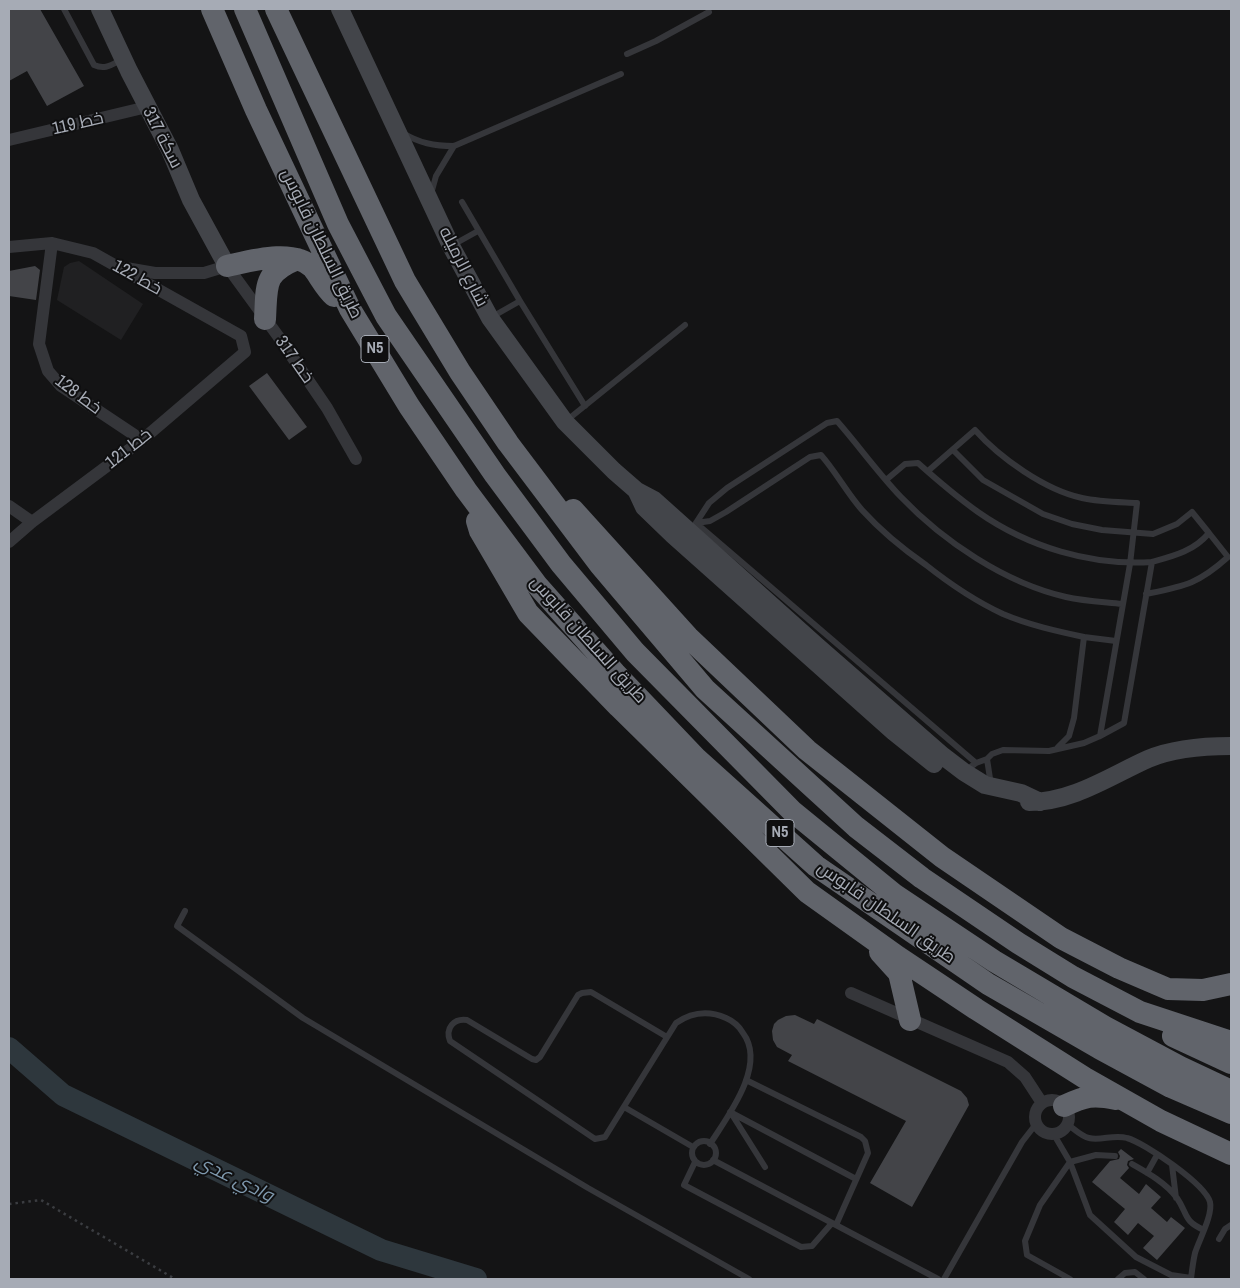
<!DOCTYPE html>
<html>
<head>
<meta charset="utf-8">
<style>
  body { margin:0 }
  #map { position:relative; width:1240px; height:1288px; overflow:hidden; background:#141415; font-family:"Archivo Narrow",sans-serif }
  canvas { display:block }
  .frame { position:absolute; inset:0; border:10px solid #a6abb5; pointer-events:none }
</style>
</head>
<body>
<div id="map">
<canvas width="1240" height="1288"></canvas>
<div class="frame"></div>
</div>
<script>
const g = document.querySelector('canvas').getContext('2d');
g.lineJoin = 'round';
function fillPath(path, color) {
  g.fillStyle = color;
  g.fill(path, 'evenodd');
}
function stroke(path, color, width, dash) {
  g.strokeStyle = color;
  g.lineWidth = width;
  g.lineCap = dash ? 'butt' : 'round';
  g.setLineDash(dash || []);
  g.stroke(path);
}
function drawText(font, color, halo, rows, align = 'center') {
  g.font = font + ' "Archivo Narrow",Cairo,sans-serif';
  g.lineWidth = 4;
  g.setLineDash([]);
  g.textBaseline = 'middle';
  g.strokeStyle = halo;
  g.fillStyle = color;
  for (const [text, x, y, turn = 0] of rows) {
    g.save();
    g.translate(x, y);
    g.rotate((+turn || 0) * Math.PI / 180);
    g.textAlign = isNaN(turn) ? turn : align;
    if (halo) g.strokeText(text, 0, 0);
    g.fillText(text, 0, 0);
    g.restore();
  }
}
fillPath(new Path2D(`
  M 79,261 L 143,304 L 121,340 L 57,300 L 64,267 L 70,263 Z`), '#202022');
stroke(new Path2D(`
  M 9,1048 L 63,1095 L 381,1250 L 476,1279`), '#2e373d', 22);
fillPath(new Path2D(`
  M 9,9 L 40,9 L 84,86 L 47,106 L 27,71 L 9,81 Z
  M 35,266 L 40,270 L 36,300 L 9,296 L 9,271 Z
  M 267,373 L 307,427 L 289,440 L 249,386 Z
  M 795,1015 L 814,1024 L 817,1019 L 961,1091 L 967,1098 L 969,1105 L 912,1207 L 870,1183 L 906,1121 L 788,1061 L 792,1055 L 777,1047 L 773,1040 L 772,1031 L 774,1024 L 778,1020 L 786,1016 Z
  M 1121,1149 L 1134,1159 L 1128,1161 L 1127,1165 L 1129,1168 L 1120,1178 L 1139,1194 L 1146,1184 L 1161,1197 L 1151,1208 L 1167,1222 L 1171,1217 L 1185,1228 L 1157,1260 L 1143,1248 L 1154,1236 L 1138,1223 L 1128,1235 L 1114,1222 L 1125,1209 L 1092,1182 L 1110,1161 L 1119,1159 L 1120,1156 L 1118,1152 Z`), '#434448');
stroke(new Path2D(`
  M 9,1204 L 41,1200 L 175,1279`), '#3b3d41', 2.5, [2.5, 4]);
stroke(new Path2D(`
  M 64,9 L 94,65 C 105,70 111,65 121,60
  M 627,54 L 656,41 L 709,12
  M 403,133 C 419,143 434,146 454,146 L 621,74
  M 431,194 L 436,176 L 454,146
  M 462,202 L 520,301 L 585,406
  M 451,246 L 478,231
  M 490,318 L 520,301
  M 566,421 L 685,325
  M 953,450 L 983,480 L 1043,514 L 1072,524 L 1102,530 L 1153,534 L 1177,524 L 1192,512 L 1209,533 C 1194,551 1174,556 1152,562
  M 928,471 L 975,430 C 1000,458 1045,490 1082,498 C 1100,502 1119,502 1137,503 L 1130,564 L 1100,736 L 1084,743 L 1049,751 L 1003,750 L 992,754 L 987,759 L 976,763 L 965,771
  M 886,480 L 905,464 L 918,463 C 937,480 957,497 978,512 C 1028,547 1091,566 1152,562 L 1124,723 L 1100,736
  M 696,523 L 710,521 L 726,512 L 810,457 L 821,455 C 836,472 847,493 862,510 C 881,531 903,549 926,565 C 950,584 975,601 1003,614 C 1029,625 1056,631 1084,637 L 1074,718 L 1069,736 L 1058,747
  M 696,523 L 709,503 L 727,488 L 827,423 L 837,421 C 859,446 878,473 901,497 C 943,541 1005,583 1066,597 C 1084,601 1104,602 1122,604
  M 696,523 L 976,763
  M 1146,594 C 1185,586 1198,584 1228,557 L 1209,533
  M 1084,637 L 1116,641
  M 987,759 L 991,785
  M 185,911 L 177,926 L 303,1018 L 588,1188 L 749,1279
  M 667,1037 L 591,992 L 582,993 L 578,995 L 540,1057 L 536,1060 L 532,1059 L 467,1020 C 454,1018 445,1028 450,1041 L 595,1139 L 605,1137 L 676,1023 C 692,1012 708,1010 726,1018 C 733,1021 739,1026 743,1033 C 767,1065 728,1116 710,1144
  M 746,1080 L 861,1137 L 865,1141 L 868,1153 L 836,1225
  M 624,1107 L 693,1147
  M 730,1112 L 856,1179
  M 731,1113 L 765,1167
  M 1067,1124 C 1073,1128 1082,1137 1089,1138 C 1101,1141 1114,1134 1127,1138 C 1145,1143 1205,1184 1210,1202 C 1213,1215 1199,1240 1195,1253 C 1193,1262 1192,1270 1191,1279
  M 1053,1133 L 1070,1162 L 1090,1215 L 1136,1257 L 1171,1275 L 1191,1278
  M692 1153a12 12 0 1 1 24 0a12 12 0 1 1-24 0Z
  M 713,1160 L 938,1279
  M 695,1162 L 684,1185 L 801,1247 L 812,1246 L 832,1223
  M 1132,1164 C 1148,1173 1166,1183 1177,1198 C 1188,1214 1183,1221 1204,1230
  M 1172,1165 L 1176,1198
  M 1147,1173 L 1157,1155
  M 1219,1239 L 1225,1229 L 1231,1225
  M 944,1279 L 1022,1142 L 1036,1124
  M 1070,1279 L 1027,1255 L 1025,1241 L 1040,1205 L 1070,1162 L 1096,1155 L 1115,1156
  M 1118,1279 L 1125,1273 L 1135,1272 L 1144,1279`), '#35363a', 6);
stroke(new Path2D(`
  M 9,140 L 147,107
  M 52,243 L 39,344 L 48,371 L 61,386 L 142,440
  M 9,247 L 52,243 L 93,253 L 241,336 L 245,352 L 142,440 L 32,522 L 9,542
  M 126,268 L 155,273 L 204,273 L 227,266 L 278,336 L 327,408 L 356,459
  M 9,506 L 32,522
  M 851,993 L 1008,1062 L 1025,1077 L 1042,1103
  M1035 1117a17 17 0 1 1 34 0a17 17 0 1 1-34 0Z`), '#35363a', 12);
stroke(new Path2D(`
  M 100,9 L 129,71 L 170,150 L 191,200 L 227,266
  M 340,9 L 451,246 L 490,318 L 565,422 L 614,471 L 637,491 L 654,500 L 818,647 L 943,756 L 964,772 L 985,785 L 1021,793 L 1040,802
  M 637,492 L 644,507 L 673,535 L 894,732 L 934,764
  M 1029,802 C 1073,802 1110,776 1148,759 C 1174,748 1204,746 1231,746`), '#43454a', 18);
stroke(new Path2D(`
  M 212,9 L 256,110 L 350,309 L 409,406 L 466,490 L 537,585 L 615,673 L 697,759 L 816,866 L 988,984 L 1099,1048 L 1171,1087 L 1231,1113
  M 245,9 L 338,224 L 386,316 L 495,475 L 561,564 L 635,652 L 792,811 L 895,895 L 994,961 L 1105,1027 L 1180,1067 L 1231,1091
  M 276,9 L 405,281 L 460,372 L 508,443 L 600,565 L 705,689 L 856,827 L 922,878 L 1018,943 L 1073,977 L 1140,1012 L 1231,1042
  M 227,266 C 250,261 294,248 313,268 C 320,277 325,288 334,296
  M 265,319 C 267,285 263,273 297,259
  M 573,510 L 688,637 L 807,750 L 942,857 L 1061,938 L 1119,968 L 1168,989 L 1203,990 L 1231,984
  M 477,521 L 480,531 L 528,613 L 619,707 L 807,892 L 898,957 L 976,1009 L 1085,1078 L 1161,1121 L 1231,1154
  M 880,952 L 899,973 L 910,1020
  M 1173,1036 L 1231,1063
  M 1064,1106 C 1085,1096 1093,1094 1116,1099`), '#61646b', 22);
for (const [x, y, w] of [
  [375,349,28],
  [780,833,28]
]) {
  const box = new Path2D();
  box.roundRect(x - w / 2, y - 13.5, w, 27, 4);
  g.fillStyle = '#0f0f10';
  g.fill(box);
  stroke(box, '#a6abb5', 1);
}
drawText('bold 16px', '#a6abb5', null, [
  ["N5",375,349],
  ["N5",780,833]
]);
drawText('18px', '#a6abb5', '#0f0f10', [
  ["خط 119",78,124,-13],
  ["سكة 317",162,138,63],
  ["طريق السلطان قابوس",321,244,64],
  ["شارع الرميله",463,267,63],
  ["خط 122",137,278,29],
  ["خط 317",294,360,55],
  ["خط 128",78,395,37],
  ["خط 121",129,449,-38],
  ["طريق السلطان قابوس",588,640,48],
  ["طريق السلطان قابوس",886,913,35]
]);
drawText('italic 19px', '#7f99ae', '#0f0f10', [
  ["وادي عدي",234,1179,26]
]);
</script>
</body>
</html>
